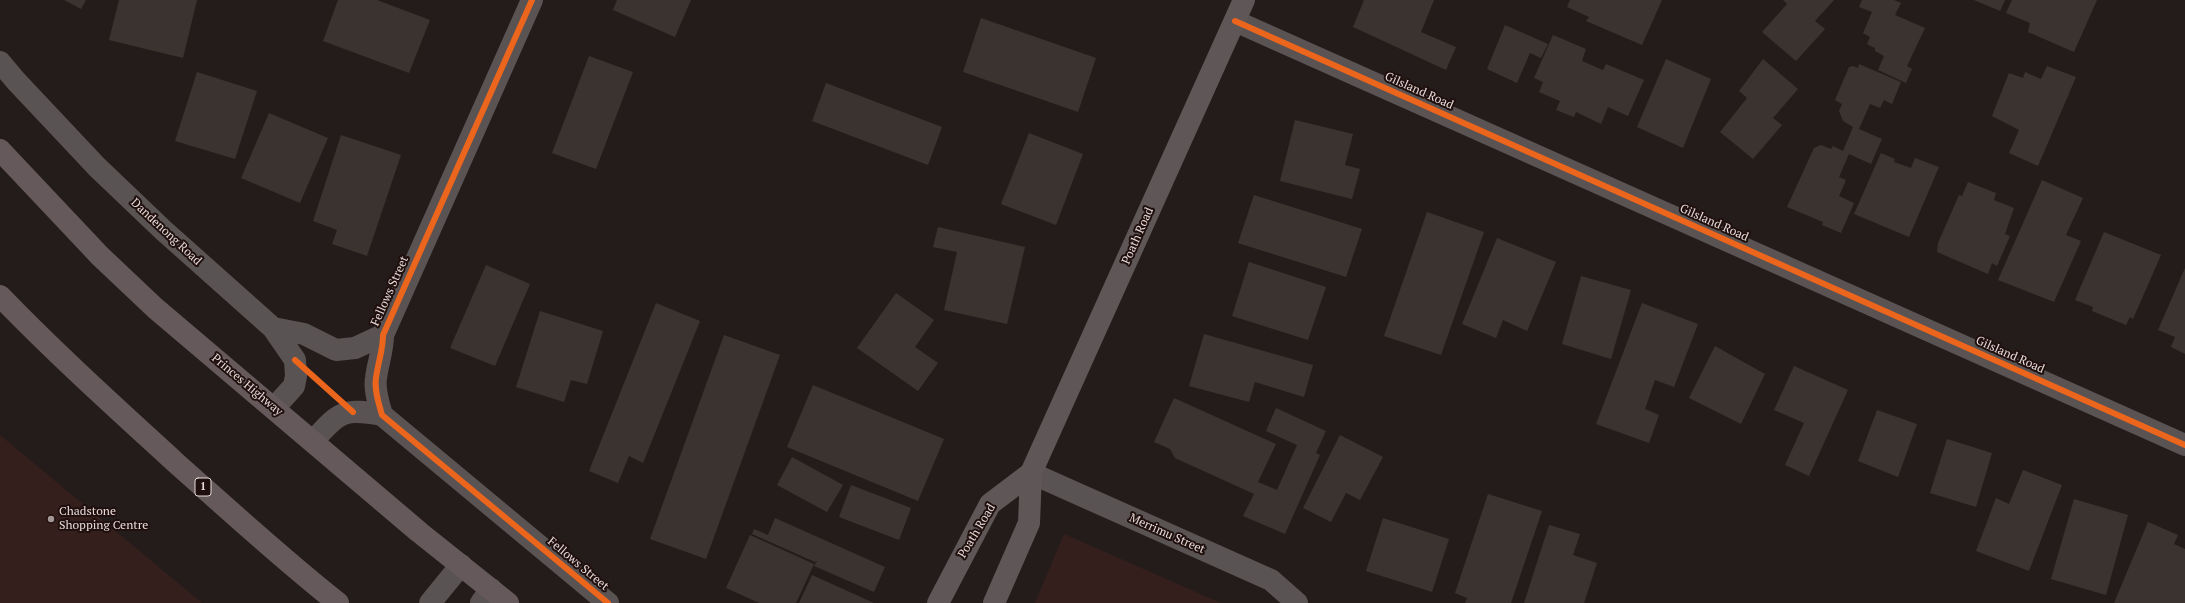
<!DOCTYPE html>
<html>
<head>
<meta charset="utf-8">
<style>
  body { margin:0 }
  canvas { display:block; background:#241c1a }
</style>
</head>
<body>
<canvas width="2185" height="603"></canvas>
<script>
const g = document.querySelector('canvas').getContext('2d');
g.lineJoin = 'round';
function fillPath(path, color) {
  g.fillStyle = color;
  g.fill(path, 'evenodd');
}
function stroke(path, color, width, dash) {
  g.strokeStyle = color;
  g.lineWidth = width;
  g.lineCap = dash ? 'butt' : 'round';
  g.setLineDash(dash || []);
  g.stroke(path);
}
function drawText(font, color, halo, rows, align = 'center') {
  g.font = font + ' "PT Serif",serif';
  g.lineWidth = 4;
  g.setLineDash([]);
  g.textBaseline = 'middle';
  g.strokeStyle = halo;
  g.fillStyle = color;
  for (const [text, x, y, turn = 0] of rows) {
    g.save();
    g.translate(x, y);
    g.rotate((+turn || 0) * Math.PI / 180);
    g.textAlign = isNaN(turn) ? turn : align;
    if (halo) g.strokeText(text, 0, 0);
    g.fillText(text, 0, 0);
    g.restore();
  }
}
fillPath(new Path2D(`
  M 0,435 L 202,603 L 0,603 Z
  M 1064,534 L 1221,603 L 1035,603 Z`), '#341f1c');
fillPath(new Path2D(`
  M 64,0 L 86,0 L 81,9 Z
  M 119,0 L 197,0 L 183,58 L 109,40 Z
  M 338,0 L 377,0 L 430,20 L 409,73 L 323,41 Z
  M 617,0 L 691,0 L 675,37 L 613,10 Z
  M 1364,0 L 1434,0 L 1421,32 L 1456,47 L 1446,70 L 1353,27 Z
  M 1570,0 L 1662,0 L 1642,45 L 1586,21 L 1589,17 L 1567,7 Z
  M 1783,0 L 1834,0 L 1815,21 L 1825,29 L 1796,61 L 1762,32 L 1787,4 Z
  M 1862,0 L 1894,0 L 1901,3 L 1895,15 L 1925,28 L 1907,66 L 1912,69 L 1906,83 L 1878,70 L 1884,56 L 1875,51 L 1875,48 L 1867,44 L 1870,37 L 1863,33 L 1872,12 L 1859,7 Z
  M 1974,0 L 2005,0 L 2000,11 Z
  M 2012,0 L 2097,0 L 2074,52 L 2028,32 L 2030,23 L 2006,13 Z
  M 981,18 L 1096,58 L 1078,112 L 963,72 Z
  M 1505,25 L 1548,44 L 1541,58 L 1530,53 L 1517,83 L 1487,69 Z
  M 1553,35 L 1586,49 L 1582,61 L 1603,70 L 1606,64 L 1644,80 L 1628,116 L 1608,107 L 1601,124 L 1576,112 L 1574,117 L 1556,110 L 1560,101 L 1539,92 L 1543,82 L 1534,78 Z
  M 589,56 L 633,72 L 596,169 L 552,153 Z
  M 1666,59 L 1711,79 L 1683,148 L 1637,127 Z
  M 1763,59 L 1798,89 L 1773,118 L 1782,125 L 1753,159 L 1720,132 L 1747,98 L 1739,91 Z
  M 1859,64 L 1901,82 L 1892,104 L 1884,100 L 1880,108 L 1870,104 L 1859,129 L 1882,139 L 1871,164 L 1849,154 L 1839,177 L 1846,180 L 1839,196 L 1854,203 L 1841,233 L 1822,225 L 1823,222 L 1787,207 L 1814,148 L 1821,145 L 1831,149 L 1833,146 L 1843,151 L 1853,127 L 1843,121 L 1839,111 L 1842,104 L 1835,100 L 1849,67 L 1853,66 L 1858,68 Z
  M 2047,66 L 2076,77 L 2038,166 L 2009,153 L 2019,130 L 1992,116 L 2009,73 L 2023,78 L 2025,72 L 2041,79 Z
  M 197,72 L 257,91 L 235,159 L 175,141 Z
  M 826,83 L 942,127 L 928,165 L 812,121 Z
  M 269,113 L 328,138 L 300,203 L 241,178 Z
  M 1295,120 L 1353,134 L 1345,165 L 1360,169 L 1352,199 L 1280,181 Z
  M 1029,133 L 1083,154 L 1056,225 L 1001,204 Z
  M 341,135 L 401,155 L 367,256 L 332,244 L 337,230 L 313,221 Z
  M 1881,153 L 1895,159 L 1894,162 L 1911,168 L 1915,158 L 1939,167 L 1909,237 L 1854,214 Z
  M 2042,180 L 2083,198 L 2066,235 L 2081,241 L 2054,302 L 1998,280 Z
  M 1968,182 L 1996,193 L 1994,200 L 2014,208 L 2005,234 L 2010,236 L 1997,266 L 1992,263 L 1988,274 L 1937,252 L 1938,243 L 1959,195 L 1962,196 Z
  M 1254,195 L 1362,229 L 1346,277 L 1238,243 Z
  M 1427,212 L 1484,232 L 1441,355 L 1384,336 Z
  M 938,227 L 1025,247 L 1007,324 L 944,310 L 957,252 L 933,247 Z
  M 2104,232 L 2161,255 L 2133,319 L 2130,317 L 2126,325 L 2092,311 L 2093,307 L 2075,300 Z
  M 1497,238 L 1556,262 L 1527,331 L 1503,320 L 1496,338 L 1462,324 Z
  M 1249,262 L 1326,287 L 1308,340 L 1232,316 Z
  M 486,265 L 530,284 L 495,366 L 450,348 Z
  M 2185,268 L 2185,354 L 2171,347 L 2175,337 L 2158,330 Z
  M 1581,276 L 1631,290 L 1611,359 L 1562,344 Z
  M 896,293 L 934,320 L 915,347 L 938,363 L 918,391 L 857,348 Z
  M 656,303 L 700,321 L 643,463 L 629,456 L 618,483 L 589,471 Z
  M 1642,303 L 1698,324 L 1674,387 L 1655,380 L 1645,409 L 1659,415 L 1649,443 L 1596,424 Z
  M 540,311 L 603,331 L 587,384 L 571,380 L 564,402 L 516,387 Z
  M 1204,334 L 1313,365 L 1304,397 L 1255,382 L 1249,402 L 1189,386 Z
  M 724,335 L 780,355 L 706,559 L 650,539 Z
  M 1715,346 L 1765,374 L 1741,424 L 1689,398 Z
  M 1794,366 L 1848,390 L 1809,476 L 1785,465 L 1804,423 L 1774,410 Z
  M 813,385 L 944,439 L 918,501 L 787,447 Z
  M 1174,398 L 1276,444 L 1258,482 L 1277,490 L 1297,445 L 1266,431 L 1276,408 L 1326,431 L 1316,453 L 1320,455 L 1285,534 L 1243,516 L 1254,494 L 1175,458 L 1170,449 L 1154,442 Z
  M 1877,410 L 1917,424 L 1898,477 L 1858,461 Z
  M 1340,435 L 1383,457 L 1360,500 L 1346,493 L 1331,522 L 1303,508 Z
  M 1947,439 L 1992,453 L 1976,507 L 1930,493 Z
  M 792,457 L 843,485 L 827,512 L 777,485 Z
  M 2023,470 L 2062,485 L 2029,571 L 1976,551 L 1996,498 L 2009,504 Z
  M 851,485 L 911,508 L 899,540 L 839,517 Z
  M 1488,494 L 1542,511 L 1511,603 L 1465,603 L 1467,598 L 1455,593 Z
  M 2074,499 L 2128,515 L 2106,595 L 2051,579 Z
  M 775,518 L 885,567 L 874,592 L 814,566 L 817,561 L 815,562 L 752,534 L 754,529 L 768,535 Z
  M 1383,518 L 1449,539 L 1432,592 L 1366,571 Z
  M 2148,522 L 2178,535 L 2174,544 L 2185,549 L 2185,603 L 2114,603 Z
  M 1549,525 L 1580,534 L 1573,555 L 1597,563 L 1584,603 L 1524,603 Z
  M 750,535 L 814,564 L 796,603 L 759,603 L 726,588 Z
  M 812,575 L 874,603 L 799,603 Z`), '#3a3330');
stroke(new Path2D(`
  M 532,0 L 383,335 C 383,351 378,362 376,378 C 374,390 379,404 382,415 L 608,603
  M 1235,21 L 2185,445
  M 0,62 L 16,81 L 97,167 L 163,230 L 273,328 L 295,360 L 296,376 L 294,386 L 274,408
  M 273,328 L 304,334 L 336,350 L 355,348 L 383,335
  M 313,441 C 339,413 342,407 382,415
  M 1031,473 L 1271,580 L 1297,603
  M 430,603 L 461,565
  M 481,603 L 491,589`), '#595353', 22);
stroke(new Path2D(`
  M 938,603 L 990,504 L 1031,473
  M 994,603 L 1029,523 L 1031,473 L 1244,0`), '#5e5657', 22);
stroke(new Path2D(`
  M 0,150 L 100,256 L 155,308 L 419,532 L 508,603
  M 0,296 C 56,354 116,408 176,463 C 229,510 282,559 338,603`), '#65595b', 22);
stroke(new Path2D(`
  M 532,0 L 383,335 C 383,351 378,362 376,378 C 374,390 379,404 382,415 L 608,603
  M 1235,21 L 2185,445
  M 295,360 L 353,412`), '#eb651d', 6);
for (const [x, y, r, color] of [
  [51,519,4,"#a39896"]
]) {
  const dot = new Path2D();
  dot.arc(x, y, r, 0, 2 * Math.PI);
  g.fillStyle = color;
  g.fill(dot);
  stroke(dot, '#1f0f0d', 1.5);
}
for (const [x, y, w] of [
  [203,487,16]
]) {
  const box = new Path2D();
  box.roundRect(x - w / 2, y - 9, w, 18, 3);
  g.fillStyle = '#1f0f0d';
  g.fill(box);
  stroke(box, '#e7dbd9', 1);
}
drawText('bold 11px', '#e7dbd9', null, [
  ["1",203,487]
]);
drawText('12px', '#e7dbd9', '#1f0f0d', [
  ["Gilsland Road",1419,91,24],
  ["Gilsland Road",1714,223,24],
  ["Dandenong Road",166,232,43],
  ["Poath Road",1138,236,-66],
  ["Fellows Street",390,291,-66],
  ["Gilsland Road",2010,355,24],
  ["Princes Highway",247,385,40],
  ["Poath Road",977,531,-59],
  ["Merrimu Street",1167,534,24],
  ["Fellows Street",578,564,40]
]);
drawText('12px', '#e7dbd9', '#1f0f0d', [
  ["Chadstone",59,512],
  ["Shopping Centre",59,526]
], 'left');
</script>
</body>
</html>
